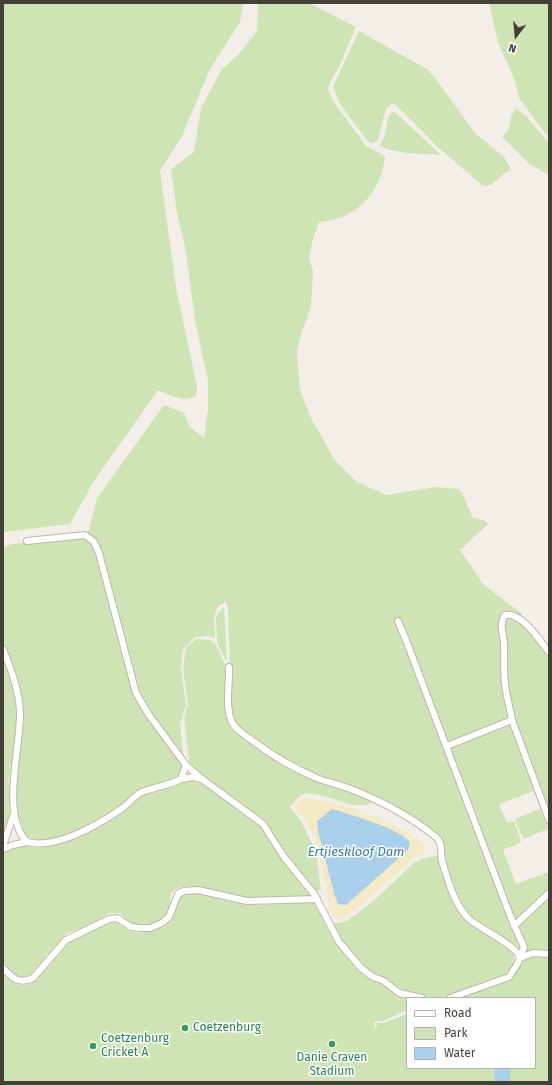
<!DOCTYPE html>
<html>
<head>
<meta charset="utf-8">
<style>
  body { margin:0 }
  #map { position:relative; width:552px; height:1085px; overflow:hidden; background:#f3efe8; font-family:"Fira Sans",sans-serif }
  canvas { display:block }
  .frame { position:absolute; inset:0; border:4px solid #454037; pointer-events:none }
  .legend { position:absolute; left:406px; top:997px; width:130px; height:72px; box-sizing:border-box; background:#fff; border:1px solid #b5b3af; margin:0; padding:5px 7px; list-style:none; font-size:12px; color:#454037 }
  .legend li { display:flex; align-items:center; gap:8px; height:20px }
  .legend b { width:20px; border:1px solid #b5b3af }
  .north { position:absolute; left:496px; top:16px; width:40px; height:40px; -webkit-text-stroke:3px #fff; paint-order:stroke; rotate:196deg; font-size:11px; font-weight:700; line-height:16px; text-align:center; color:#454037 }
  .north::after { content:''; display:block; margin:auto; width:14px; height:18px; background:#454037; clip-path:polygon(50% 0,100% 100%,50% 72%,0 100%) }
</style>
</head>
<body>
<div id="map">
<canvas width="552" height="1085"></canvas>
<div class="frame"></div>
<ul class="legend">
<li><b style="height:5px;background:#fff"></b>Road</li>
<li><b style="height:11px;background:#cee4b4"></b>Park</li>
<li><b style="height:11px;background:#a9d0eb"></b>Water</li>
</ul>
<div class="north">N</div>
</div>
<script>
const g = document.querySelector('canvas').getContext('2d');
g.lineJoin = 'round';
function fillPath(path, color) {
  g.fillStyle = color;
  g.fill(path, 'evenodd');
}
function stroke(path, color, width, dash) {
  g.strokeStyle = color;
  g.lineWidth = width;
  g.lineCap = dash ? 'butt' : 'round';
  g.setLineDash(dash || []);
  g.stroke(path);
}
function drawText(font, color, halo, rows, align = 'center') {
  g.font = font + ' "Fira Sans",sans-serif';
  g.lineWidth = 3;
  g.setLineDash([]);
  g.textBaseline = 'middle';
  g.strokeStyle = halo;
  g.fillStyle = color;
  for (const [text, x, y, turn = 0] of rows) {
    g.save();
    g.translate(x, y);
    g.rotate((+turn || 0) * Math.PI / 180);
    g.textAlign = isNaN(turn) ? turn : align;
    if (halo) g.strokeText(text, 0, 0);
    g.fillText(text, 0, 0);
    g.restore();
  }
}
fillPath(new Path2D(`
  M 3,3 L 243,3 L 240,22 L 209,71 L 182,136 L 160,171 L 176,287 L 197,387 L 196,396 C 185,403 168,395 158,390 L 94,481 L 70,524 L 4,532 L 3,534 Z
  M 258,3 L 309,3 L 356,27 L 340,65 L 330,82 L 328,89 L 333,101 L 366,146 L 385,156 C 382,192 356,220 319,222 L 313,239 L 309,257 L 313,272 L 311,307 L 300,337 L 297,351 L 300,390 L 311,418 L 334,459 L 357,482 L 386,495 L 436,487 L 458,489 L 462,493 L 473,518 L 483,520 L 488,524 L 460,550 L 483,584 L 522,614 L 520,621 L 549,654 L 549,829 L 534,791 L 499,804 L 507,823 L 514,821 L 521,840 L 520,843 L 503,850 L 516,884 L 549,872 L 549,1082 L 3,1082 L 3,972 C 11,982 17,988 31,984 L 64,945 L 75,938 L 106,924 L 117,922 L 128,931 L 139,933 L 163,928 L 172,918 L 179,898 L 190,892 L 260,905 L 315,901 L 325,922 C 332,923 336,924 343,922 C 359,917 401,875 415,862 C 422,858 430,856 438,856 L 445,880 L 463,916 L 510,949 L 515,954 C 511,987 493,976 471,987 C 468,988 466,990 464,992 C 447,999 426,998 410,993 C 398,990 390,979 378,976 L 376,981 L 408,998 L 407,1010 L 383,1021 L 374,1022 L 375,1028 L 377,1028 L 376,1023 L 384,1023 L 407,1014 L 407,1068 L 535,1068 L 535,998 L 458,998 C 462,996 467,992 472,991 C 497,983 510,987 522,959 L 515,946 L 479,925 L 466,913 L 453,889 L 444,857 L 444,847 L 440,839 L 433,831 L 414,816 L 350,785 L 331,780 L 291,764 L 273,753 L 242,731 L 234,720 L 231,706 L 228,607 L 225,600 L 224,603 L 218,606 L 214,616 L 215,638 L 208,636 L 195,637 L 183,649 L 181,668 L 186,706 L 180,723 L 184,760 L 144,704 L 138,692 L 100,548 L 88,534 L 97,498 L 164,405 L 184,413 L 190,427 L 204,438 L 208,408 L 208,380 L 196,326 L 185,246 L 177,213 L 171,169 L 194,152 L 201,108 L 222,69 L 239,54 L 257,31 Z
  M 489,3 L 549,3 L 549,138 L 519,98 L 515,81 L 498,42 Z
  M 359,31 L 427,69 L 435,78 L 475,133 L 504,157 L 511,170 C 499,173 495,189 482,185 L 439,148 L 396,105 L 392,104 L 386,108 L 378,140 L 371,144 L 366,139 L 340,104 L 333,87 Z
  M 516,109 L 525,115 L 549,143 L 549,175 L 528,163 L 502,137 L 509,129 L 511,116 Z
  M 392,112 L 395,112 L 441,155 C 427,154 390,154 380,145 L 385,135 L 388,117 Z
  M 79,538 C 90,538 92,545 97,554 L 134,693 L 183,765 L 177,778 C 170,781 162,783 155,787 C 127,802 67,848 35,840 C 0,832 24,738 23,711 C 23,699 20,686 17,675 C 13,664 5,653 3,641 C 1,633 3,623 3,614 C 3,592 3,570 3,548 L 11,544 Z
  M 224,607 L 227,662 L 217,642 L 216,617 L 218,613 Z
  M 196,639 L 210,640 L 216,645 L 227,669 L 227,716 C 241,730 254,746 270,757 C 301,778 339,786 372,801 L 368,805 L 353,805 L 319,795 L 305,793 L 300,796 L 290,807 L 302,823 L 316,852 L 321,890 L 315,892 L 295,868 L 263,820 L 204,777 L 189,762 L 184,718 L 188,705 L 183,668 L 186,648 Z
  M 3,656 L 14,688 L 18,713 L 17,729 L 9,780 L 10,818 L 3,840 Z
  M 193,779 L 208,786 L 259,823 L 312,896 C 294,898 274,900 256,899 C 235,897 186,876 171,893 L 169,912 C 154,930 135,932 120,913 L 109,913 L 92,925 L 67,933 L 29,977 L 19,978 L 3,963 L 3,853 L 23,845 L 37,848 L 46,847 L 79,837 L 120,813 L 142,795 L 174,787 L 184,781 Z
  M 540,809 L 548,829 L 523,839 L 515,819 Z`), '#cee4b4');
fillPath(new Path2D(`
  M 303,798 C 342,801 393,820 423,844 L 426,847 L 423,849 L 425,854 L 415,857 L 352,912 L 338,918 L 333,916 L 328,908 L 329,902 C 321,871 321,831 295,808 ZM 410,843 L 408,850 L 346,904 Z`), '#f4eac6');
fillPath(new Path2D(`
  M 332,809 C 348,814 403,829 410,843 L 408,850 L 346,905 L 338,904 L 335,897 L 318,831 L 317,821 Z
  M 494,1068 L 510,1068 L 510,1081 L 495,1081 Z`), '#a9d0eb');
const minor = new Path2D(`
  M 27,541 L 85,535 L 94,542 L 99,553 L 136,693 L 149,715 L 186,765 L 202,779 L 263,824 L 284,857 L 314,894 L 339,942 L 361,968 L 373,977 L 384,981 L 399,993 L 422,998
  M 398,621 L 406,640 L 511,918 L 524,947 L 518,963 L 509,977 L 450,998
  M 3,649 C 11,669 19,690 20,712 C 21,748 0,814 27,842 L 13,845 L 3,849
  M 549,652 C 540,641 521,611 505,615 C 498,626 504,633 504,645 C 505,658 503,670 505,683 C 506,696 510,708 512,720 L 549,820
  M 229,667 C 230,683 224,709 233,724 C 237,731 246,736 253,741 C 274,757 295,769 319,779 C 331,783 344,786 356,791 C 385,803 413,818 437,838 C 443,843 440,853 442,861 C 448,880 454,904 468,918 C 479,929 517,945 520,958
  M 447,746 L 512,720
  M 186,765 L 181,779 L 194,777 L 201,779
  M 27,842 C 55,850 98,825 121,809 C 128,805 133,797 140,793 C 153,787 168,786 181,779
  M 3,846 L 13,816
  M 514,926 L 549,893
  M 520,958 L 533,953 L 549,954
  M 3,968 C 12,978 19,985 33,978 L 66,940 L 109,919 L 117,918 L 131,927 L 140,928 L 150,928 L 162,923 L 169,917 L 178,894 L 184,891 L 198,890 L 247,901 L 317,899`);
stroke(minor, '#bdb7ab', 8);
stroke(minor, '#fff', 6);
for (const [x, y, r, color] of [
  [185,1028,4,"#2e9e5b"],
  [332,1044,4,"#2e9e5b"],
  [93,1046,4,"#2e9e5b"]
]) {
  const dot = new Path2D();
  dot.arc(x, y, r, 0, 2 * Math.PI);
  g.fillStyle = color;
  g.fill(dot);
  stroke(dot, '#fff', 1.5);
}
drawText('12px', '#27864d', '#fff', [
  ["Coetzenburg",193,1028],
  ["Coetzenburg",101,1039],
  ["Cricket A",101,1053],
  ["Danie Craven",332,1058,"center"],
  ["Stadium",332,1072,"center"]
], 'left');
drawText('italic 13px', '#387aa9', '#fff', [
  ["Ertjieskloof Dam",356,852]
]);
</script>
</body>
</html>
